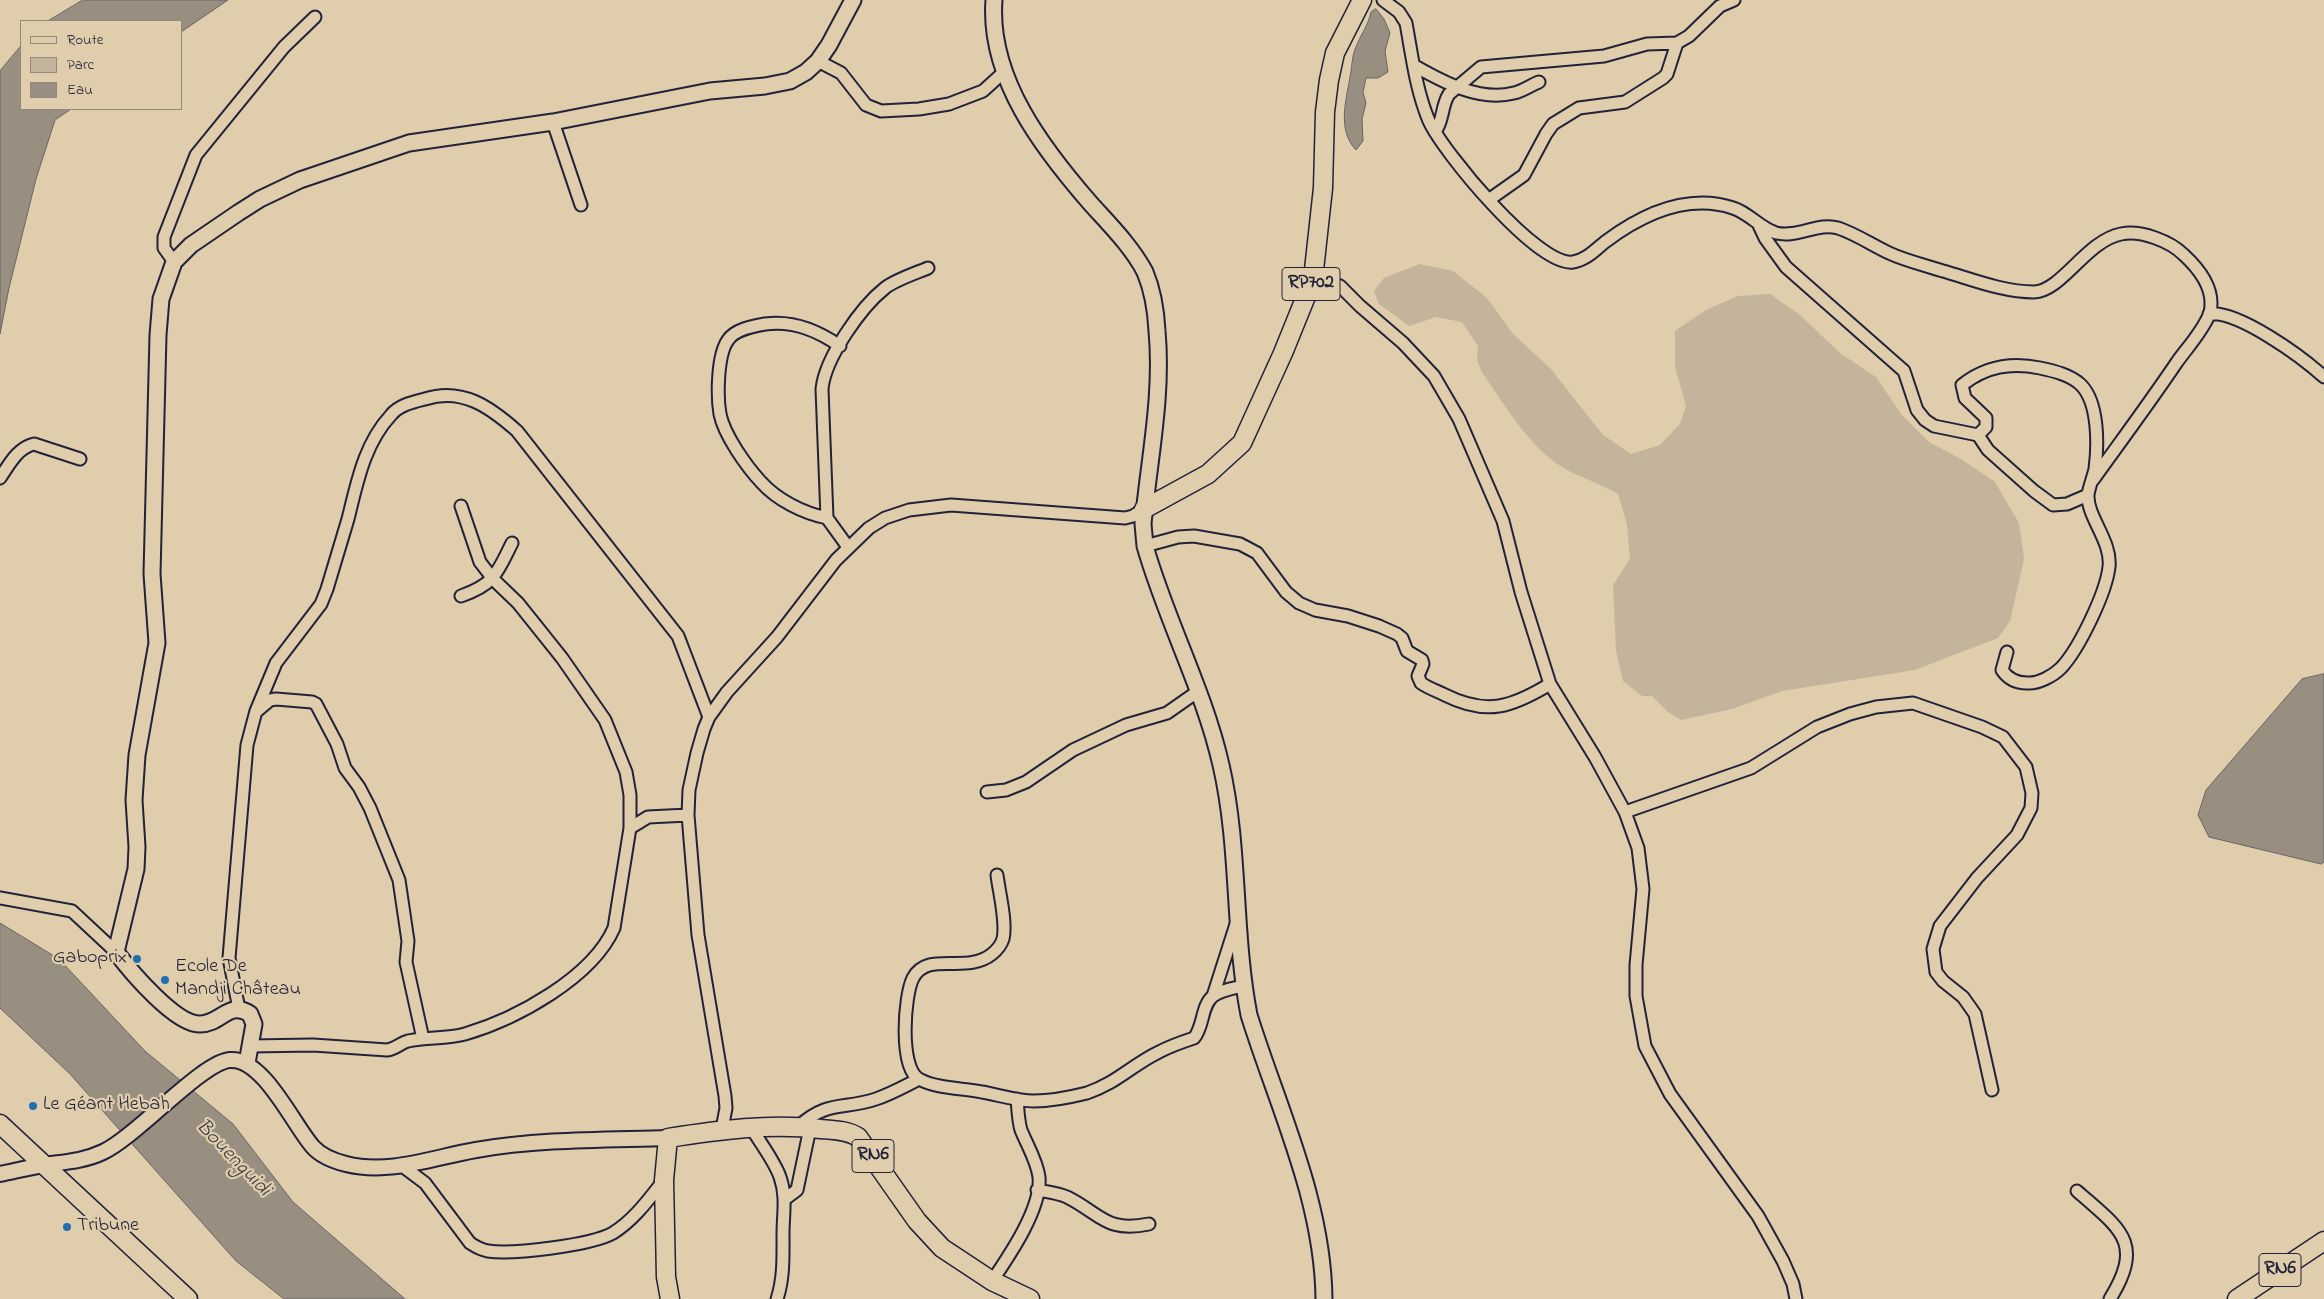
<!DOCTYPE html>
<html>
<head>
<meta charset="utf-8">
<style>
  body { margin:0 }
  #map { position:relative; width:2324px; height:1299px; overflow:hidden; background:#dfcdab; font-family:"Indie Flower",sans-serif }
  canvas { display:block }
  .legend { position:absolute; left:20px; top:20px; width:162px; height:90px; box-sizing:border-box; background:#dfcdab; border:1px solid #93897e; margin:0; padding:6px 9px; list-style:none; font-size:15px; color:#22223b }
  .legend li { display:flex; align-items:center; gap:10px; height:25px }
  .legend b { width:25px; border:1px solid #93897e }
</style>
</head>
<body>
<div id="map">
<canvas width="2324" height="1299"></canvas>
<ul class="legend">
<li><b style="height:6px;background:#dfcdab"></b>Route</li>
<li><b style="height:14px;background:#c3b49b"></b>Parc</li>
<li><b style="height:14px;background:#998f81"></b>Eau</li>
</ul>
</div>
<script>
const g = document.querySelector('canvas').getContext('2d');
g.lineJoin = 'round';
function fillPath(path, color) {
  g.fillStyle = color;
  g.fill(path, 'evenodd');
}
function stroke(path, color, width, dash) {
  g.strokeStyle = color;
  g.lineWidth = width;
  g.lineCap = dash ? 'butt' : 'round';
  g.setLineDash(dash || []);
  g.stroke(path);
}
function drawText(font, color, halo, rows, align = 'center') {
  g.font = font + ' "Indie Flower",sans-serif';
  g.lineWidth = 4.5;
  g.setLineDash([]);
  g.textBaseline = 'middle';
  g.strokeStyle = halo;
  g.fillStyle = color;
  for (const [text, x, y, turn = 0] of rows) {
    g.save();
    g.translate(x, y);
    g.rotate((+turn || 0) * Math.PI / 180);
    g.textAlign = isNaN(turn) ? turn : align;
    if (halo) g.strokeText(text, 0, 0);
    g.fillText(text, 0, 0);
    g.restore();
  }
}
fillPath(new Path2D(`
  M 1420,264 L 1453,271 L 1487,298 L 1513,334 L 1550,368 L 1603,435 L 1631,454 L 1660,445 L 1680,424 L 1686,406 L 1675,367 L 1675,331 L 1706,310 L 1738,296 L 1770,294 L 1800,315 L 1840,353 L 1876,377 L 1901,414 L 1929,442 L 1961,459 L 1995,482 L 2019,523 L 2024,559 L 2010,621 L 1998,638 L 1915,670 L 1782,691 L 1732,709 L 1681,720 L 1668,712 L 1652,696 L 1642,696 L 1623,681 L 1616,651 L 1613,585 L 1630,559 L 1627,524 L 1618,494 C 1600,483 1575,476 1559,465 C 1526,443 1506,406 1483,374 L 1477,361 L 1478,346 L 1462,322 L 1436,317 L 1409,326 L 1379,304 L 1374,291 L 1384,278 Z`), '#c3b49b');
const water = new Path2D(`
  M 83,0 L 228,0 L 181,32 L 181,21 L 48,21 Z
  M 1376,9 L 1384,19 L 1390,33 L 1385,51 L 1388,72 L 1378,78 L 1366,78 L 1363,92 L 1366,103 L 1362,119 L 1363,141 L 1356,150 C 1337,130 1346,101 1350,77 C 1352,67 1352,55 1356,47 C 1361,34 1368,26 1371,12 Z
  M 21,46 L 21,109 L 71,109 L 55,120 L 36,179 L 9,288 L 0,334 L 0,71 Z
  M 2324,674 L 2324,862 L 2321,864 L 2209,837 L 2198,815 L 2206,790 L 2302,679 Z
  M 0,923 L 59,959 L 145,1051 L 233,1124 L 293,1202 L 405,1299 L 284,1299 L 236,1261 L 70,1074 L 0,1008 Z`);
fillPath(water, '#998f81');
stroke(water, '#696365', 1);
const minor = new Path2D(`
  M 1383,0 L 1399,12 L 1406,23 C 1412,56 1416,90 1429,121 C 1443,152 1538,267 1573,262 C 1586,260 1595,250 1605,242 C 1641,215 1687,193 1733,208 C 1749,213 1760,228 1776,233 C 1798,238 1818,222 1838,228 C 1856,234 1872,245 1889,253 C 1906,261 1925,265 1943,271 C 1971,279 2003,292 2034,292 C 2062,291 2086,241 2121,234 C 2141,230 2170,241 2184,255 C 2197,267 2211,284 2211,303 C 2211,306 2210,313 2209,315 C 2202,332 2187,348 2177,362 C 2150,402 2121,441 2093,480
  M 818,61 L 841,73 L 866,105 L 881,111 L 919,109 L 949,104 L 983,91 L 1005,71
  M 1415,66 C 1443,82 1480,102 1514,93 C 1523,91 1531,85 1539,82
  M 553,122 L 581,205
  M 1435,132 C 1444,120 1441,106 1449,94 L 1481,67 L 1604,56 L 1647,44 L 1677,43 L 1689,36 L 1720,6 L 1734,0
  M 1490,199 L 1524,175 L 1546,134 L 1553,124 L 1579,108 L 1625,102 L 1663,78 L 1667,74 L 1677,43
  M 1758,223 L 1765,238 L 1786,267 L 1904,371 L 1917,410 L 1925,420 L 1934,426 L 1978,435 L 1988,450 L 2034,491 L 2053,505 L 2067,504 L 2088,495
  M 174,262 L 164,248 L 164,237 L 196,155 L 284,47 L 315,17
  M 1313,279 L 1329,281 L 1340,286 L 1360,306 L 1403,343 L 1434,376 L 1459,419 L 1503,521 L 1521,592 L 1550,684 L 1595,757 L 1625,812 L 1638,848 L 1643,889 L 1636,965 L 1636,996 L 1645,1046 L 1670,1094 L 1758,1216 L 1783,1261 L 1793,1284 L 1796,1299
  M 2209,314 C 2238,310 2302,357 2324,377
  M 1978,435 L 1986,427 L 1986,418 L 1965,398 L 1962,385 C 1986,366 2011,362 2040,368 C 2054,371 2071,375 2081,385 C 2099,403 2098,446 2095,469 C 2093,478 2089,487 2088,495 C 2087,517 2112,541 2109,567 C 2106,593 2079,649 2061,668 C 2053,676 2038,684 2027,683 C 2016,683 2008,679 2002,670 L 2007,652
  M 0,478 C 9,465 17,448 34,444 L 80,459
  M 827,518 C 803,513 777,500 761,482 C 747,467 724,435 720,414 C 717,397 717,355 728,340 C 735,329 754,326 765,324 C 793,320 817,330 840,346
  M 1145,546 L 1178,537 L 1194,536 L 1240,544 L 1257,553 L 1286,592 L 1299,603 L 1315,610 L 1348,616 L 1379,626 L 1397,634 L 1402,638 L 1407,651 L 1422,660 L 1423,664 L 1418,676 L 1421,683 C 1428,688 1437,691 1445,695 C 1487,716 1512,707 1550,684
  M 848,547 L 827,518 L 822,389 C 825,358 861,307 885,288 C 895,280 916,273 928,268
  M 461,596 C 495,584 497,573 512,543
  M 257,711 L 270,700 L 276,699 L 312,702 L 316,704 L 337,744 L 345,768 L 359,787 L 370,808 L 399,880 L 408,941 L 406,962 L 423,1039
  M 987,792 L 1006,790 L 1026,782 L 1073,750 L 1126,725 L 1167,713 L 1197,692
  M 1625,812 L 1751,768 L 1817,727 L 1850,714 L 1876,707 L 1913,703 L 1982,727 L 2003,737 L 2026,767 L 2032,793 L 2031,808 L 2017,835 L 1977,878 L 1940,926 L 1933,949 L 1936,972 L 1943,981 L 1963,997 L 1975,1014 L 1992,1090
  M 630,828 L 648,817 L 688,815
  M 997,875 C 999,892 1007,922 1003,939 C 1001,945 997,950 992,954 C 966,975 928,950 913,978 C 904,996 899,1068 919,1079 C 937,1089 963,1088 982,1092 C 999,1095 1017,1101 1034,1101 C 1051,1101 1071,1097 1087,1093 C 1117,1083 1132,1065 1159,1052 C 1170,1046 1182,1042 1194,1038 C 1204,1026 1201,1006 1213,996 C 1221,990 1234,988 1243,986
  M 0,898 L 72,911 L 116,952
  M 1213,996 L 1237,921
  M 239,1009 L 229,958 L 247,745 L 256,711 L 276,663 L 321,604 L 327,589 C 334,566 341,543 348,519 C 357,483 364,444 391,415 C 399,405 413,402 425,399 C 462,387 490,407 517,431 L 678,636 L 709,717
  M 250,1046 L 313,1045 L 387,1050 C 396,1049 400,1043 408,1041 C 427,1037 447,1039 465,1034 C 516,1019 592,978 614,928 L 630,828 L 630,795 L 626,772 L 605,720 L 562,658 L 518,603 L 493,579 L 480,562 L 461,506
  M 799,1126 C 828,1100 843,1110 876,1099 C 891,1094 905,1086 919,1079
  M 751,1127 C 760,1143 774,1160 780,1177 C 787,1197 783,1214 783,1234 C 783,1256 784,1278 777,1299
  M 722,1129 L 726,1108 L 725,1096 L 698,935 L 688,815 L 689,790 L 697,753 L 704,729 L 709,717 L 727,692 L 777,637 L 836,560 L 869,528 L 885,518 L 909,510 L 951,505 L 1125,518 L 1133,516 L 1144,509
  M 401,1165 L 425,1183 L 470,1243 C 476,1247 481,1250 488,1251 C 512,1255 592,1245 613,1233 C 634,1220 649,1199 664,1180
  M 1037,1190 C 1048,1192 1058,1193 1067,1197 C 1101,1214 1106,1233 1149,1224
  M 2077,1191 C 2120,1229 2145,1242 2110,1299
  M 785,1199 L 797,1190 L 810,1128
  M 992,1281 C 1009,1256 1042,1208 1039,1177 C 1037,1161 1027,1145 1021,1130 C 1018,1120 1018,1109 1017,1099`);
const tertiary = new Path2D(`
  M 0,1174 C 15,1171 30,1167 44,1165 C 65,1162 84,1161 103,1152 C 137,1136 202,1062 230,1060 C 263,1057 294,1126 313,1147 C 322,1157 334,1161 346,1164 C 390,1175 434,1157 476,1150 C 539,1139 604,1140 668,1138`);
const secondary = new Path2D(`
  M 994,0 C 988,78 1043,149 1091,204 C 1110,225 1132,247 1145,272 C 1153,291 1156,311 1157,331 C 1163,396 1149,459 1143,524 L 1145,546 C 1166,620 1204,690 1221,765 C 1240,847 1233,932 1249,1015 C 1278,1108 1323,1200 1324,1299
  M 247,1063 L 254,1024 L 250,1014 C 229,1000 221,1024 200,1024 C 176,1025 131,972 116,952 L 136,869 L 137,847 L 134,800 L 137,755 L 157,643 L 152,574 L 158,335 L 161,299 L 174,262 L 191,245 L 238,213 L 260,199 L 300,180 L 409,143 L 553,122 L 710,91 L 765,86 L 790,81 L 806,72 L 818,61 L 829,45 L 853,0`);
const primary = new Path2D(`
  M 1144,509 L 1208,474 L 1242,443 L 1283,353 L 1313,279 L 1323,188 L 1325,112 L 1329,80 L 1335,53 L 1362,0
  M 0,1124 L 188,1299`);
const trunk = new Path2D(`
  M 670,1299 L 666,1277 L 664,1180 L 668,1138 C 719,1130 769,1123 821,1129 C 833,1130 847,1130 858,1137 L 917,1221 L 942,1248 L 992,1281 L 1030,1299
  M 2237,1299 L 2324,1241`);
stroke(minor, '#22223b', 15);
stroke(tertiary, '#22223b', 18);
stroke(secondary, '#22223b', 19);
stroke(primary, '#22223b', 21);
stroke(trunk, '#22223b', 21);
stroke(minor, '#dfcdab', 11);
stroke(tertiary, '#dfcdab', 14);
stroke(secondary, '#dfcdab', 15);
stroke(primary, '#dfcdab', 18);
stroke(trunk, '#dfcdab', 18);
for (const [x, y, r, color] of [
  [137,959,5,"#1f6fb2"],
  [165,980,5,"#1f6fb2"],
  [33,1106,5,"#1f6fb2"],
  [67,1227,5,"#1f6fb2"]
]) {
  const dot = new Path2D();
  dot.arc(x, y, r, 0, 2 * Math.PI);
  g.fillStyle = color;
  g.fill(dot);
  stroke(dot, '#dfcdab', 2);
}
for (const [x, y, w] of [
  [1311,284,58],
  [873,1156,42],
  [2280,1270,42]
]) {
  const box = new Path2D();
  box.roundRect(x - w / 2, y - 16.5, w, 33, 4);
  g.fillStyle = '#dfcdab';
  g.fill(box);
  stroke(box, '#22223b', 1);
}
drawText('bold 19px', '#22223b', null, [
  ["RP702",1311,284],
  ["RN6",873,1156],
  ["RN6",2280,1270]
]);
drawText('20px', '#22223b', '#dfcdab', [
  ["Gaboprix",127,959,"right"],
  ["Ecole De",175,968],
  ["Mandji Château",175,991],
  ["Le Géant Hebah",43,1106],
  ["Tribune",77,1227]
], 'left');
drawText('italic 21px', '#403d4c', '#dfcdab', [
  ["Bouenguidi",232,1159,46]
]);
</script>
</body>
</html>
